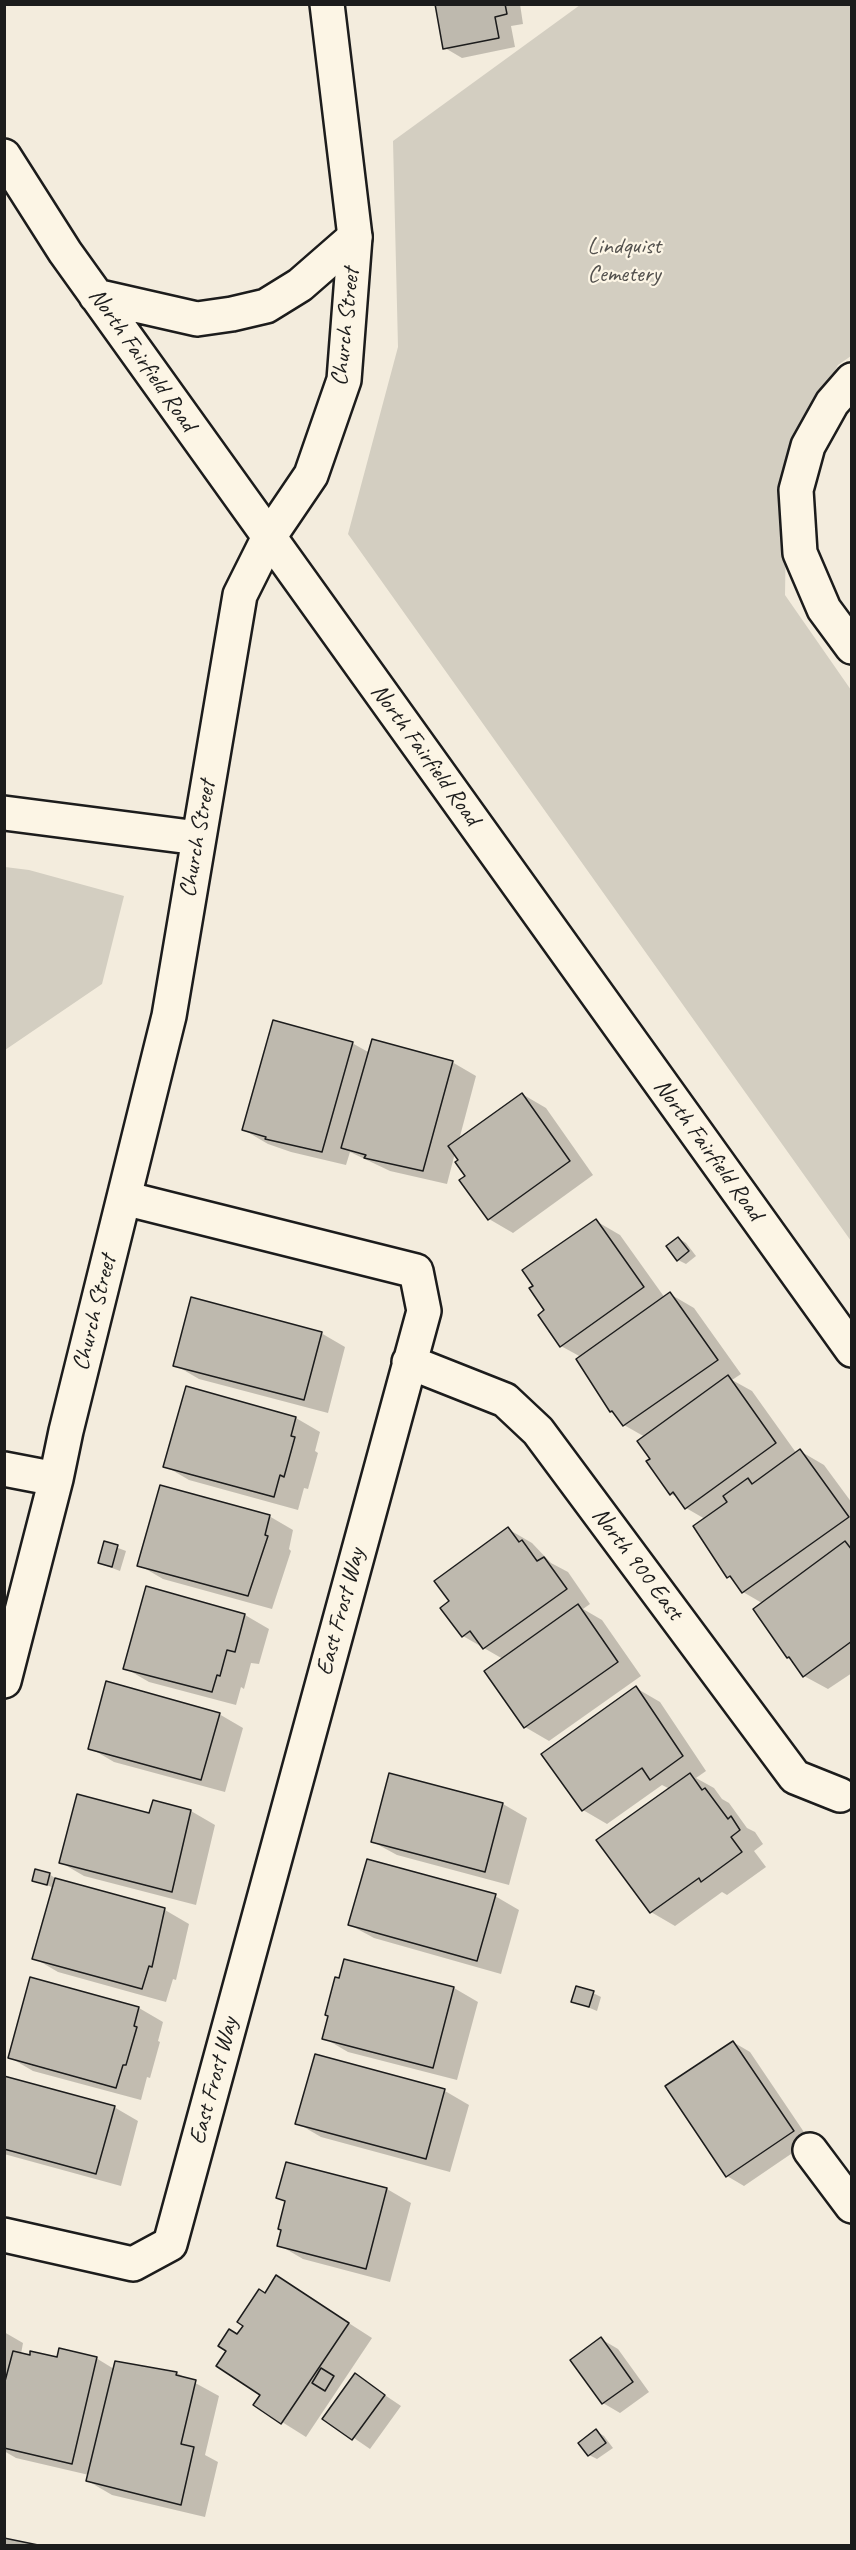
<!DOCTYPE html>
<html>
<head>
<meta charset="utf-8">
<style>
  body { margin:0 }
  #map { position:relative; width:856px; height:2550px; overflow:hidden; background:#f3ecdd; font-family:Caveat,sans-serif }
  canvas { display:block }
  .frame { position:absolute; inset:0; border:6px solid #1c1c1c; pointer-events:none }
</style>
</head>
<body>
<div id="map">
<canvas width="856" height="2550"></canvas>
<div class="frame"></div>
</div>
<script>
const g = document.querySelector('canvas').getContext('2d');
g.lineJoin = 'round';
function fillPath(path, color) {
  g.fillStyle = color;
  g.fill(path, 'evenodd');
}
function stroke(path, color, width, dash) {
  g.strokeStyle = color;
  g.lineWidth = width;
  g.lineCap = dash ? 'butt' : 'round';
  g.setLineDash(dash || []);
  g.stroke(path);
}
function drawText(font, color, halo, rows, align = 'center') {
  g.font = font + ' Caveat,sans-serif';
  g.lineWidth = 4.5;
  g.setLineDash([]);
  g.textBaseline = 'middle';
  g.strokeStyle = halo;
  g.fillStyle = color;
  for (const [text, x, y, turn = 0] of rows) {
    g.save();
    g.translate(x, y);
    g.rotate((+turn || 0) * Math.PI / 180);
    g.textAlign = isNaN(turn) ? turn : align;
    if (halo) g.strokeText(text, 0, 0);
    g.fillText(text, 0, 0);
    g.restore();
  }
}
fillPath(new Path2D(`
  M 580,5 L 851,5 L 851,356 L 838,365 L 787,464 L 785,595 L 851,690 L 851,1241 L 348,534 L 398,347 L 393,141 Z
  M 5,867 L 29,870 L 124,896 L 102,984 L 5,1050 Z`), '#d3cec1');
fillPath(new Path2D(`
  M 436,4 L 520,4 L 523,24 L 511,26 L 515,47 L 462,58 L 445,48 Z
  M 352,1043 L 370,1053 L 452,1062 L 476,1076 L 459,1140 L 522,1094 L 546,1108 L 593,1175 L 513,1233 L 489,1219 L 455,1153 L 447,1184 L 390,1171 L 350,1152 L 346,1165 L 291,1152 L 268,1144 L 244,1130 Z
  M 596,1221 L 620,1235 L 665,1298 L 670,1294 L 694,1308 L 741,1374 L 732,1380 L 752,1391 L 797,1454 L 800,1451 L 824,1465 L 852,1503 L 852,1673 L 828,1689 L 804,1676 L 793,1660 L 788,1657 L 762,1603 L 743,1592 L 734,1580 L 728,1576 L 705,1519 L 686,1508 L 679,1498 L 671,1494 L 652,1460 L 645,1437 L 624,1425 L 589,1379 L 581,1357 L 561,1346 L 547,1310 Z
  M 678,1238 L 686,1243 L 696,1256 L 686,1264 L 678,1260 Z
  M 321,1333 L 345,1347 L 328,1413 L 199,1379 L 175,1365 Z
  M 187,1388 L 296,1418 L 320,1432 L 315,1451 L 318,1453 L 308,1489 L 304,1488 L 298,1510 L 189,1480 L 165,1466 Z
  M 269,1516 L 293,1530 L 289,1549 L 291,1551 L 272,1609 L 163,1579 L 139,1565 Z
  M 508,1529 L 532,1543 L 551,1563 L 568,1572 L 590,1604 L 583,1609 L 602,1620 L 641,1676 L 549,1741 L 525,1727 L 503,1659 L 463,1636 L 451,1602 Z
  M 105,1543 L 126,1551 L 120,1571 L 99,1563 Z
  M 147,1588 L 245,1615 L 269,1629 L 259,1664 L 251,1663 L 244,1689 L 241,1687 L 236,1705 L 149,1682 L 125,1668 Z
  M 636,1688 L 660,1702 L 706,1771 L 696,1778 L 714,1788 L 722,1799 L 729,1803 L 747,1828 L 755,1832 L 763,1844 L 754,1851 L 766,1867 L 727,1895 L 722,1892 L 675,1926 L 651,1912 L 670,1789 L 662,1785 L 607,1824 L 583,1810 L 543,1754 Z
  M 219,1714 L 243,1728 L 225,1792 L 114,1762 L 90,1748 Z
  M 390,1775 L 503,1804 L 527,1818 L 509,1885 L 397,1855 L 373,1842 Z
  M 154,1801 L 191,1811 L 215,1825 L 196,1905 L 84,1876 L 60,1862 L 150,1815 Z
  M 49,1874 L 58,1880 L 165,1910 L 189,1924 L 176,1980 L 173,1979 L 166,2002 L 58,1972 L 34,1958 L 54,1888 L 34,1880 Z
  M 495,1896 L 519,1910 L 501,1974 L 374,1938 L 350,1925 Z
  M 454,1988 L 478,2002 L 457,2080 L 348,2052 L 324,2038 Z
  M 593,1993 L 601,1997 L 597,2011 L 573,2001 Z
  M 139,2008 L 163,2022 L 158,2041 L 160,2042 L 150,2078 L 147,2077 L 141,2100 L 33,2071 L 9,2057 Z
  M 733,2042 L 750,2052 L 810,2141 L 744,2186 L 727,2176 Z
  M 316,2056 L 445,2091 L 469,2105 L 450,2172 L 321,2137 L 297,2123 Z
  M 4,2077 L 114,2107 L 138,2121 L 121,2186 L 4,2154 Z
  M 287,2164 L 387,2189 L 411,2203 L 390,2282 L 303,2259 L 279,2245 L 286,2202 L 277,2197 Z
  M 277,2277 L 372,2338 L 306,2437 L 255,2405 L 262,2394 L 265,2295 Z
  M 4,2332 L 23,2343 L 21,2354 L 58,2359 L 96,2358 L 114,2369 L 138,2368 L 139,2365 L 177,2373 L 219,2396 L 205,2455 L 218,2462 L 205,2517 L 112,2495 L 88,2481 L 89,2475 L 16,2458 L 4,2451 Z
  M 601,2339 L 618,2349 L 649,2392 L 620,2413 L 603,2403 Z
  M 355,2375 L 401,2406 L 370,2449 L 325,2418 Z
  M 596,2431 L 604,2436 L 613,2448 L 597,2459 L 589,2455 Z`), '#0003');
const building = new Path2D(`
  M 435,4 L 505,4 L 507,14 L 495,17 L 499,38 L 443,49 Z
  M 273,1020 L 353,1042 L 322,1152 L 265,1139 L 266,1137 L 242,1130 Z
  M 372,1039 L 453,1061 L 423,1171 L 364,1158 L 366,1155 L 341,1148 Z
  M 522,1093 L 570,1161 L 488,1220 L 459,1180 L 465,1176 L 455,1162 L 458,1160 L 448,1146 Z
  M 596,1219 L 644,1287 L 560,1347 L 538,1315 L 544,1310 L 529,1288 L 533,1286 L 522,1270 Z
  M 678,1237 L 689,1251 L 677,1261 L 666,1246 Z
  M 670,1292 L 718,1360 L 623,1426 L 612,1411 L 610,1412 L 576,1359 Z
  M 191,1297 L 322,1332 L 304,1400 L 173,1366 Z
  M 728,1375 L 776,1443 L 685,1509 L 673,1492 L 670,1495 L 646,1461 L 650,1459 L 637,1441 Z
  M 186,1386 L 296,1417 L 291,1436 L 295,1437 L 284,1477 L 280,1475 L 274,1497 L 163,1467 Z
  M 800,1449 L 849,1517 L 742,1593 L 730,1576 L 727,1578 L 693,1526 L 727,1502 L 723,1496 L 748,1478 L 752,1484 Z
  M 160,1485 L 270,1515 L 265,1535 L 268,1536 L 248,1596 L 137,1566 Z
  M 508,1527 L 519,1542 L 522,1540 L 537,1561 L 544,1557 L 567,1589 L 483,1649 L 470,1631 L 462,1637 L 440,1608 L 449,1601 L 434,1581 Z
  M 104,1541 L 118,1545 L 112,1567 L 98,1563 Z
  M 845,1541 L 852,1550 L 852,1641 L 803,1677 L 789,1657 L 787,1658 L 753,1609 Z
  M 146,1586 L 245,1614 L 235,1652 L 227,1650 L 220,1676 L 217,1675 L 212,1692 L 123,1669 Z
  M 578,1604 L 618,1662 L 524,1728 L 484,1671 Z
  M 106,1681 L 220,1713 L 201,1780 L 88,1749 Z
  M 636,1686 L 683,1756 L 650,1780 L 642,1768 L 582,1811 L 541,1754 Z
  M 389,1773 L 503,1803 L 485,1872 L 371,1842 Z
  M 690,1773 L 702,1790 L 705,1788 L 728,1819 L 731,1816 L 740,1830 L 731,1837 L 742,1852 L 701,1882 L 699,1878 L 650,1913 L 596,1840 Z
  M 77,1794 L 149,1813 L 153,1800 L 191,1810 L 172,1892 L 59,1863 Z
  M 367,1859 L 496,1894 L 477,1961 L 348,1925 Z
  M 35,1869 L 50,1873 L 47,1885 L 32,1881 Z
  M 55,1878 L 165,1908 L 152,1967 L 149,1966 L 142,1989 L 32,1959 Z
  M 344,1959 L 454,1987 L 433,2068 L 322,2039 L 328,2016 L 325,2015 L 335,1977 L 339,1978 Z
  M 30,1977 L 139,2007 L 134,2026 L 137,2027 L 126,2065 L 123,2065 L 116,2088 L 8,2058 Z
  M 576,1986 L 594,1991 L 589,2007 L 571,2002 Z
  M 733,2041 L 794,2131 L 726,2177 L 665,2086 Z
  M 315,2054 L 445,2089 L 426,2159 L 295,2124 Z
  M 4,2076 L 115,2106 L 96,2174 L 4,2149 Z
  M 286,2162 L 387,2188 L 366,2269 L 277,2246 L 281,2230 L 278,2229 L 285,2201 L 276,2198 Z
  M 276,2275 L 349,2323 L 281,2424 L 253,2405 L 260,2395 L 216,2366 L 226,2351 L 218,2346 L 229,2329 L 237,2334 L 243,2326 L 237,2322 L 259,2289 L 265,2293 Z
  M 601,2337 L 633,2382 L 602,2404 L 570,2360 Z
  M 59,2348 L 97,2357 L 72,2464 L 4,2448 L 4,2385 L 13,2351 L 30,2355 L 30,2351 L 57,2357 Z
  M 115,2361 L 177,2372 L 176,2375 L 196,2380 L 181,2444 L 194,2447 L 181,2505 L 86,2481 Z
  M 321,2368 L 334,2376 L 325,2391 L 312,2383 Z
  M 355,2373 L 385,2395 L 352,2440 L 322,2419 Z
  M 596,2429 L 606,2443 L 588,2456 L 578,2443 Z
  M 4,2538 L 43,2546 L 4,2546 Z`);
fillPath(building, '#beb9ae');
stroke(building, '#1c1c1c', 1.5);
const minor = new Path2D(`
  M 852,380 L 832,403 L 808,446 L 796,490 L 800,553 L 824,609 L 852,647
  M 4,813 L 198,838
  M 409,1362 L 505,1400 L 538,1431 L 795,1777 L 840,1795
  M 4,1469 L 56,1479
  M 4,1681 L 56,1479 L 66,1431 L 169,1016 L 240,595 L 269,537 L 311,475 L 344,380 L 355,237 L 327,4
  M 810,2150 L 852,2206
  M 4,2235 L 133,2264 L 170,2244 L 424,1311 L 416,1271 L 124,1198`);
const major = new Path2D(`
  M 4,156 L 65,252 L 852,1350
  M 96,296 L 197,319 L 232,314 L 266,306 L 300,285 L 355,237`);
stroke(minor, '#1c1c1c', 38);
stroke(major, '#1c1c1c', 38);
stroke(minor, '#fcf5e5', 33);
stroke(major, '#fcf5e5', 33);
drawText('24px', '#53514e', '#fcf5e5', [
  ["Lindquist",624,247],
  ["Cemetery",624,275]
]);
drawText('24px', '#1c1c1c', '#fcf5e5', [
  ["Church Street",346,327,-84],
  ["North Fairfield Road",142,360,55],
  ["North Fairfield Road",425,755,54],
  ["Church Street",198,839,-80],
  ["North Fairfield Road",708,1150,54],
  ["Church Street",95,1313,-76],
  ["North 900 East",637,1564,53],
  ["East Frost Way",341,1612,-75],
  ["East Frost Way",214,2081,-75]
]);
</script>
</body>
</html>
